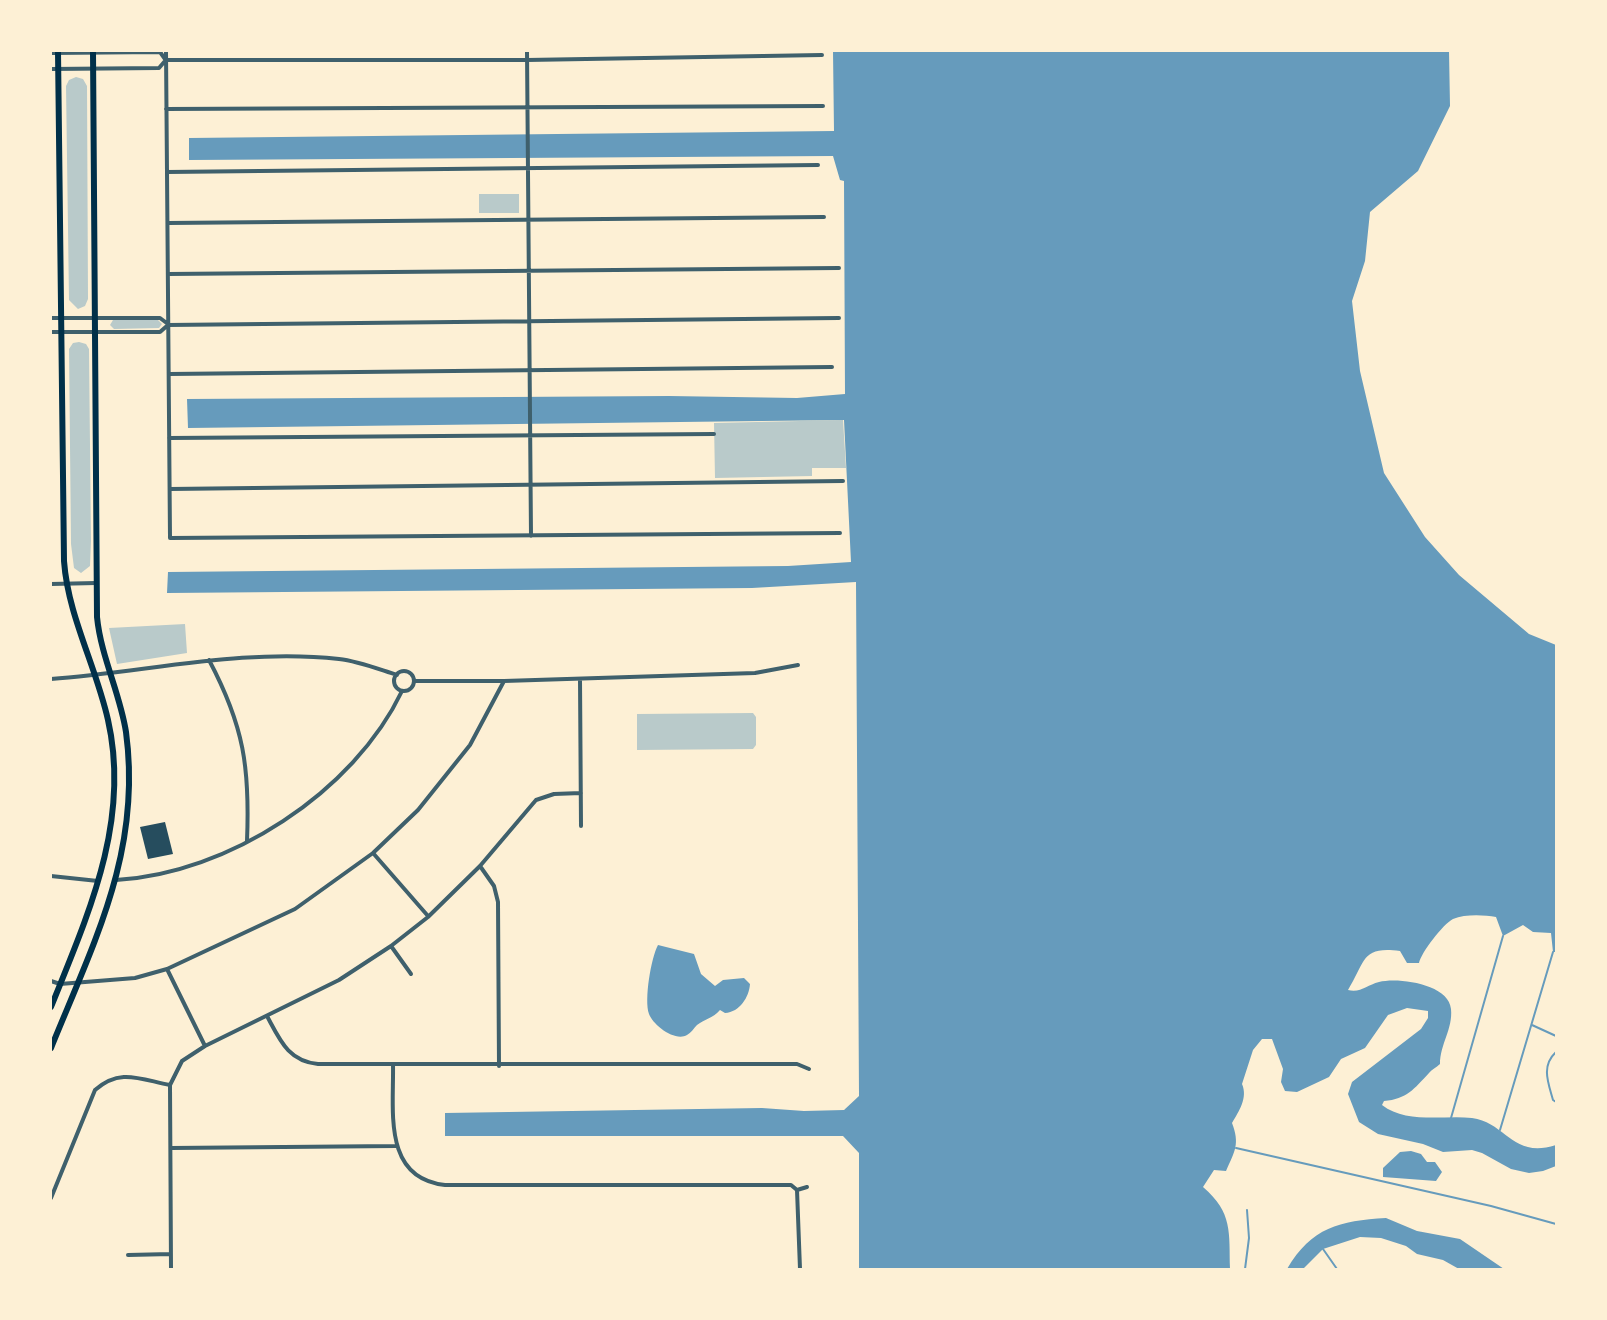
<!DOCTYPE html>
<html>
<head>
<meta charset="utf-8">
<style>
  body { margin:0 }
  #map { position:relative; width:1607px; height:1320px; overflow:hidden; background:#fdf0d5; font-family:"Exo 2",sans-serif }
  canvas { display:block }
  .frame { position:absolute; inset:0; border:52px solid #fdf0d5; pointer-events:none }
</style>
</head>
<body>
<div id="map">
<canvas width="1607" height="1320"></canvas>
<div class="frame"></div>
</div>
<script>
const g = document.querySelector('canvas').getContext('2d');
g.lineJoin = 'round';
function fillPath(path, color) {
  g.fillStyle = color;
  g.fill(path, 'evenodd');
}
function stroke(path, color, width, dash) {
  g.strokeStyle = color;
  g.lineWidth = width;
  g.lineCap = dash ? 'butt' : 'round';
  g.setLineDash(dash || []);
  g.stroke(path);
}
fillPath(new Path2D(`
  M 76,77 L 83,79 L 87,86 L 88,299 L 85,306 L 78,309 L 69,300 L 66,86 L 69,80 Z
  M 479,194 L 519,194 L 519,213 L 479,213 Z
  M 113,320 L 158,320 L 162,324 L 159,328 L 114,329 L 110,325 Z
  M 79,342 L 86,344 L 89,349 L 91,541 L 90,566 L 81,573 L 74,568 L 71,544 L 69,349 L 73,343 Z
  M 843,420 L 846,468 L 812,468 L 812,476 L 715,478 L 714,423 Z
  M 185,624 L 187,653 L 117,664 L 109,628 Z
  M 753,713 L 756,717 L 756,745 L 753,749 L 637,750 L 637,714 Z`), '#b9caca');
fillPath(new Path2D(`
  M 833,51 L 1449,51 L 1450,106 L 1418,171 L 1370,212 L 1365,261 L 1352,301 L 1360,371 L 1384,473 L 1425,537 L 1459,575 L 1529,634 L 1556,645 L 1556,952 L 1553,952 L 1551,933 L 1533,932 L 1523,925 L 1503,936 L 1496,917 C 1484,915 1465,914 1453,919 C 1443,924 1421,953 1419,963 L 1407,963 L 1400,951 C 1361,946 1366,961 1348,990 C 1361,993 1367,985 1379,982 C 1398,977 1449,984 1451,1009 C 1453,1029 1440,1044 1440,1064 C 1436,1068 1432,1069 1429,1073 C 1414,1089 1407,1099 1384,1101 L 1382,1105 C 1406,1124 1444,1115 1472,1118 C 1507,1123 1512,1159 1556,1145 L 1556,1166 L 1543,1171 L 1529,1173 L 1511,1169 L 1482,1153 L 1472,1150 L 1443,1152 L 1423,1144 L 1378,1134 L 1359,1122 L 1348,1094 L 1352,1082 L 1421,1029 L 1428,1018 L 1428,1011 L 1407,1008 L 1388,1015 L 1365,1048 L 1341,1059 L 1329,1077 L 1297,1092 L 1285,1091 L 1281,1082 L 1283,1069 L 1272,1039 L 1262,1039 L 1253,1050 L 1242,1084 C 1248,1098 1239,1111 1232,1123 C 1240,1144 1235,1151 1226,1171 L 1214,1170 L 1203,1187 C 1233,1213 1229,1232 1230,1269 L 859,1269 L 859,1153 L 843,1136 L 445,1136 L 445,1113 L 762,1108 L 804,1111 L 844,1110 L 859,1096 L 856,582 L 752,588 L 167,593 L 168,572 L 788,566 L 851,562 L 844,420 L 188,428 L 187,399 L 669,396 L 797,398 L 845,394 L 844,181 L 840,180 L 833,156 L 189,160 L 189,138 L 834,131 Z
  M 658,945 L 694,954 L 701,974 L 715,986 L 723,980 L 744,978 L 750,984 C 749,997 740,1012 725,1013 L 720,1010 C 713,1018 705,1019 697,1025 C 694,1028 691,1033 687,1035 C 675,1042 653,1025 649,1014 C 644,1000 651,958 658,945 Z
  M 1411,1151 L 1421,1154 L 1427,1162 L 1435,1162 L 1442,1172 L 1436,1181 L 1383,1177 L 1383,1168 L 1400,1152 Z
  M 1386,1218 L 1417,1231 L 1460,1239 L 1504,1269 L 1459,1269 L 1443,1260 L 1417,1254 L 1406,1246 L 1381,1238 L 1360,1237 L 1323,1249 L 1303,1269 L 1287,1269 C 1312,1227 1339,1221 1386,1218 Z`), '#669bbc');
stroke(new Path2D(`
  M 1532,1025 L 1556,1036
  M 1556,1052 C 1541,1066 1548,1082 1553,1100 L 1556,1102
  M 1451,1118 L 1503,936
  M 1500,1130 L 1553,952
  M 1236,1148 L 1491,1206 L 1556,1224
  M 1323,1249 L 1337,1269
  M 1245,1269 L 1249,1238 L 1247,1210`), '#669bbc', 2);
fillPath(new Path2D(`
  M 165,822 L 173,854 L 148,859 L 140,827 Z`), '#264d5e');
stroke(new Path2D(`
  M 166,51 L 170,538 L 840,533
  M 527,51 L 531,536
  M 51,53 L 160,52 L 165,59
  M 166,60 L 527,60 L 822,55
  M 51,69 L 159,68 L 165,61
  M 166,109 L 823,106
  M 167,172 L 818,165
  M 168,223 L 824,217
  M 168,274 L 839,268
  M 51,318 L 160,318 L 168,324
  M 168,325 L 839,318
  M 51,332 L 160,332 L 168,325
  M 169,374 L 832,367
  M 169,438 L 714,434
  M 170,489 L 843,481
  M 51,584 L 96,583
  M 209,660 C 244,726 250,768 247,841
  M394 681a10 10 0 1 1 20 0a10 10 0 1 1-20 0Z
  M 51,679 C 147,672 243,648 339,659 C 358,661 378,669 397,675
  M 580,679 L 581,826
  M 414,681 L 504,681 L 755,673 L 798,665
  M 373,853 L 428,916
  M 480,866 L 494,886 L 498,902 L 499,1066
  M 51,876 L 98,881
  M 116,880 C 228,874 354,792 402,691
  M 391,946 L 411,974
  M 167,969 L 205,1046
  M 51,981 L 60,984 L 135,978 L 167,969 L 295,909 L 373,853 L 418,810 L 470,745 L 504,681
  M 267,1016 C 280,1040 288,1061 318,1064 L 797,1064 L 809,1069
  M 393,1064 C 394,1110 382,1178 445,1185 L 791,1185 L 797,1190 L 807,1187
  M 171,1148 L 396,1146
  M 797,1190 L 800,1269
  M 51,1198 L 95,1090 C 120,1068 139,1079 170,1085
  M 128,1255 L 171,1254
  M 171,1269 L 170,1085 L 182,1061 L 205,1046 L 339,980 L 391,946 L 428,917 L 480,866 L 536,800 L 554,794 L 581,793`), '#3f606c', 4);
stroke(new Path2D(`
  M 51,1007 C 88,915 131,821 108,720 C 96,666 68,616 64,561 L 58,51
  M 51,1048 C 94,942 142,851 126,732 C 120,693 101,657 97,617 L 93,51`), '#003049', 6);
</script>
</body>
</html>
